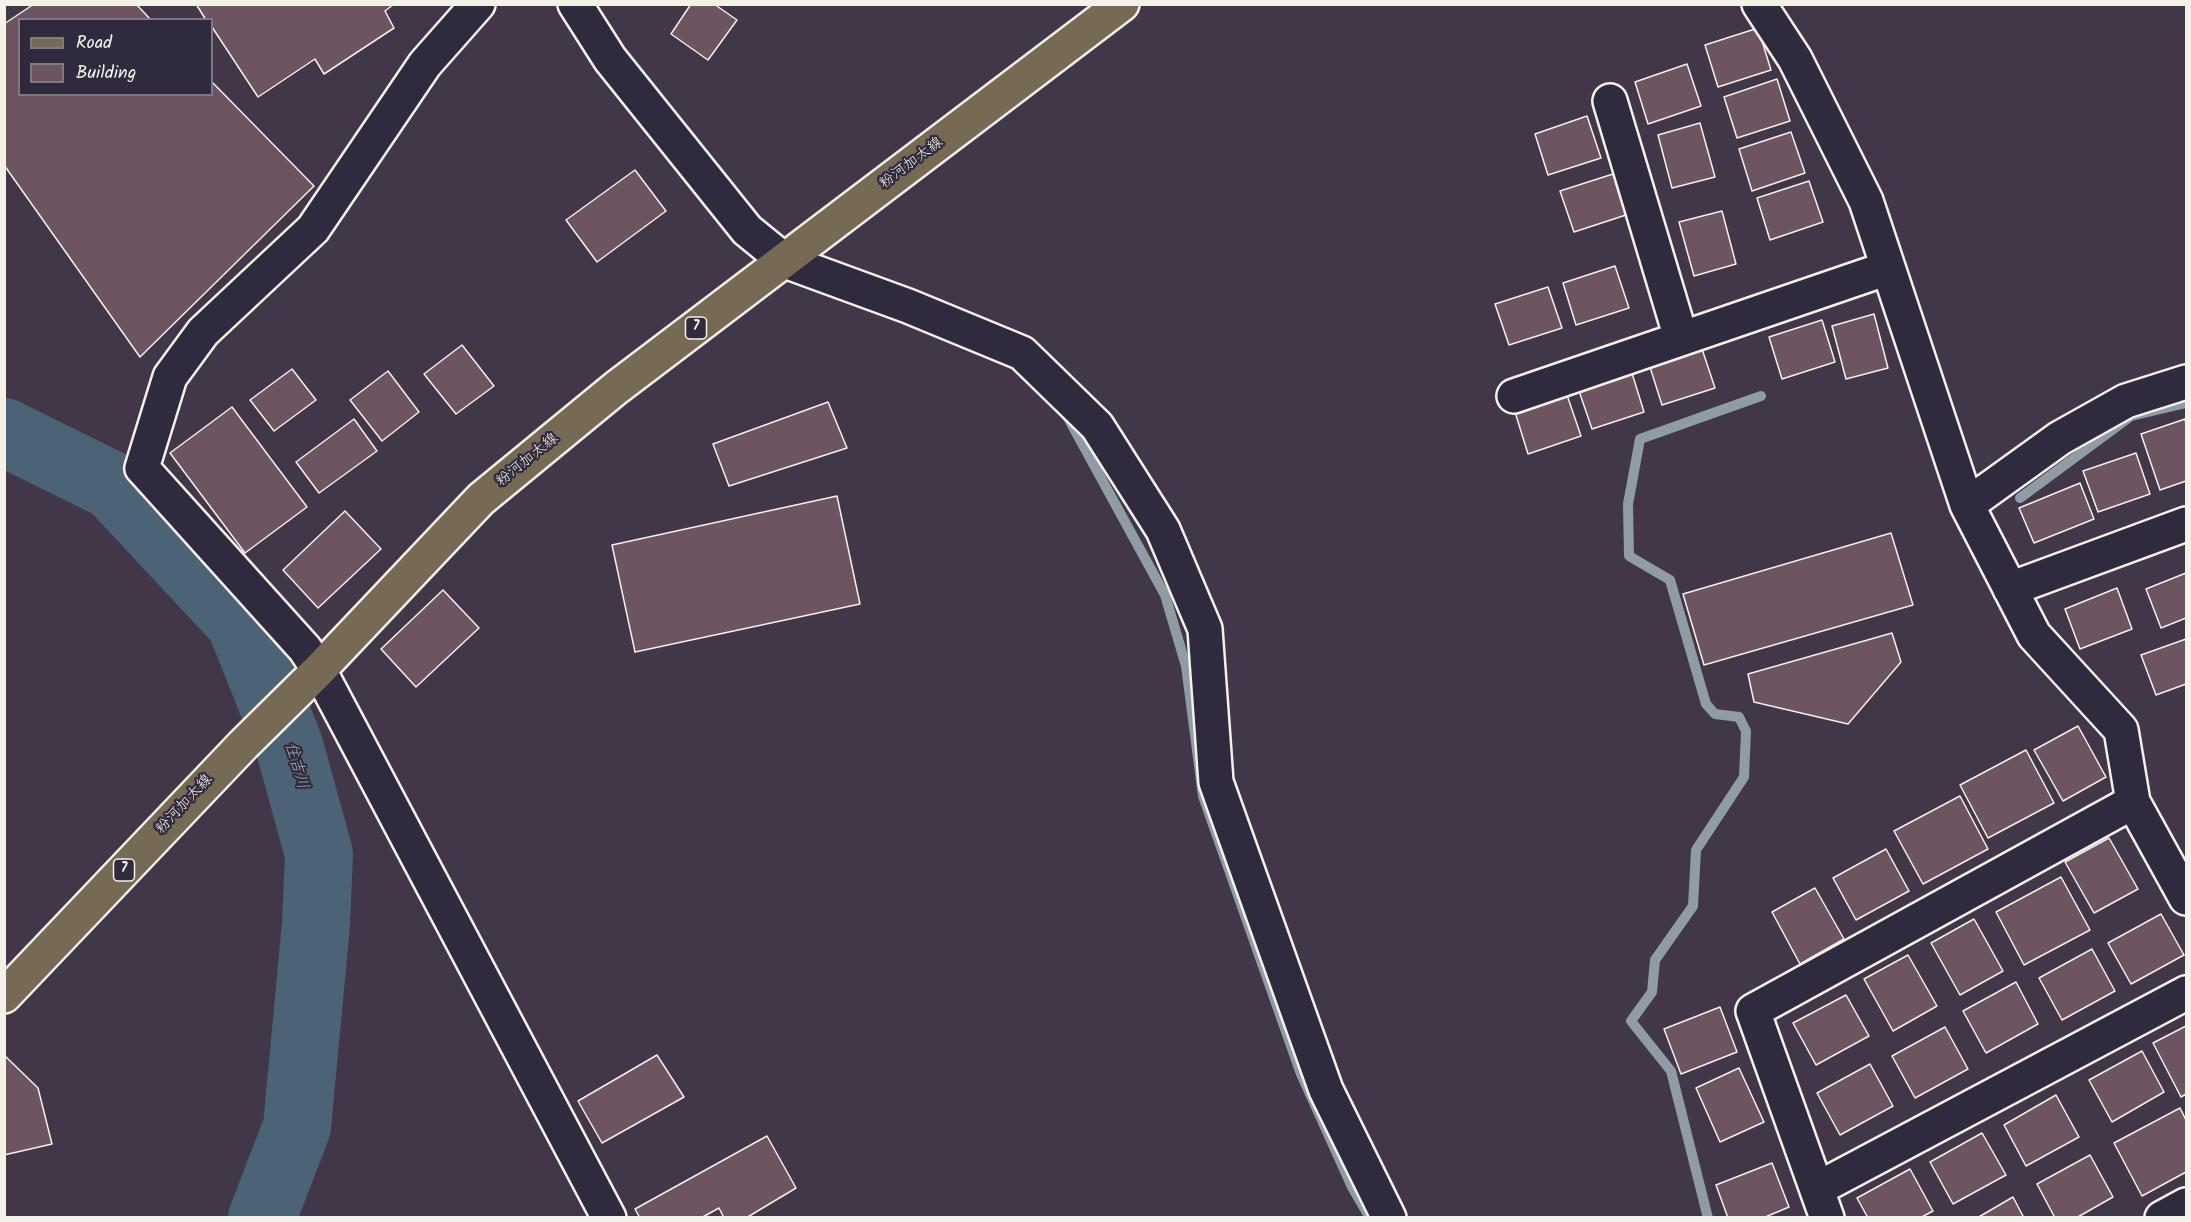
<!DOCTYPE html>
<html>
<head>
<meta charset="utf-8">
<style>
  body { margin:0 }
  #map { position:relative; width:2191px; height:1222px; overflow:hidden; background:#413748; font-family:Kalam,sans-serif }
  canvas { display:block }
  .frame { position:absolute; inset:0; border:6px solid #f4f1e8; pointer-events:none }
  .legend { position:absolute; left:18px; top:18px; width:195px; height:78px; box-sizing:border-box; background:#2f2a3d; border:2px solid #7e7a81; margin:0; padding:8px 10px; list-style:none; font-size:18px; color:#f4f1e8 }
  .legend li { display:flex; align-items:center; gap:12px; height:30px }
  .legend b { width:30px; border:2px solid #7e7a81 }
</style>
</head>
<body>
<div id="map">
<canvas width="2191" height="1222"></canvas>
<div class="frame"></div>
<ul class="legend">
<li><b style="height:8px;background:#776a54"></b>Road</li>
<li><b style="height:16px;background:#6c5460"></b>Building</li>
</ul>
</div>
<script>
const g = document.querySelector('canvas').getContext('2d');
g.lineJoin = 'round';
function stroke(path, color, width, dash) {
  g.strokeStyle = color;
  g.lineWidth = width;
  g.lineCap = dash ? 'butt' : 'round';
  g.setLineDash(dash || []);
  g.stroke(path);
}
function fillPath(path, color) {
  g.fillStyle = color;
  g.fill(path, 'evenodd');
}
function drawText(font, color, halo, rows, align = 'center') {
  g.font = font + ' Kalam,"Klee One",sans-serif';
  g.lineWidth = 4.5;
  g.setLineDash([]);
  g.textBaseline = 'middle';
  g.strokeStyle = halo;
  g.fillStyle = color;
  for (const [text, x, y, turn = 0] of rows) {
    g.save();
    g.translate(x, y);
    g.rotate((+turn || 0) * Math.PI / 180);
    g.textAlign = isNaN(turn) ? turn : align;
    if (halo) g.strokeText(text, 0, 0);
    g.fillText(text, 0, 0);
    g.restore();
  }
}
stroke(new Path2D(`
  M 1066,414 L 1165,595 L 1186,666 L 1203,796 L 1301,1074 L 1352,1187 L 1370,1218
  M 2020,498 L 2131,416 L 2186,403
  M 1708,1218 L 1671,1071 L 1631,1021 L 1652,992 L 1655,960 L 1693,906 L 1696,850 L 1744,777 L 1746,731 L 1739,717 L 1715,714 L 1706,704 L 1670,580 L 1629,556 L 1628,504 L 1640,439 L 1761,396`), '#8f9ca4', 10);
stroke(new Path2D(`
  M 4,432 L 113,486 L 240,622 L 289,745 L 319,854 L 316,924 L 297,1127 L 262,1218`), '#4c6376', 68);
const building = new Path2D(`
  M 34,4 L 136,4 L 151,20 L 20,20 L 20,94 L 212,94 L 212,82 L 314,186 L 140,357 L 4,165 L 4,24 Z
  M 196,4 L 394,4 L 385,11 L 394,28 L 324,74 L 315,59 L 258,97 L 212,27 L 212,20 L 206,20 Z
  M 691,4 L 714,4 L 737,20 L 708,60 L 671,34 Z
  M 1758,28 L 1771,70 L 1718,87 L 1705,45 Z
  M 1687,64 L 1701,106 L 1648,124 L 1635,82 Z
  M 1777,79 L 1790,121 L 1737,138 L 1724,97 Z
  M 1587,116 L 1601,158 L 1548,175 L 1535,134 Z
  M 1700,123 L 1715,177 L 1672,188 L 1658,135 Z
  M 1791,132 L 1805,173 L 1752,191 L 1739,149 Z
  M 635,170 L 666,211 L 597,262 L 566,220 Z
  M 1613,174 L 1626,215 L 1574,232 L 1560,191 Z
  M 1809,181 L 1823,222 L 1770,240 L 1757,198 Z
  M 1722,211 L 1736,264 L 1694,276 L 1679,222 Z
  M 1615,266 L 1629,308 L 1576,325 L 1563,283 Z
  M 1548,287 L 1562,328 L 1509,345 L 1495,304 Z
  M 1874,314 L 1888,368 L 1846,379 L 1832,326 Z
  M 1822,320 L 1835,362 L 1782,379 L 1769,337 Z
  M 462,345 L 494,386 L 456,414 L 424,374 Z
  M 1701,346 L 1715,388 L 1662,405 L 1649,364 Z
  M 292,369 L 316,400 L 274,431 L 250,400 Z
  M 1631,370 L 1644,412 L 1592,429 L 1578,388 Z
  M 388,371 L 419,412 L 382,441 L 350,400 Z
  M 1567,395 L 1581,436 L 1528,454 L 1515,412 Z
  M 828,402 L 847,448 L 729,486 L 713,444 Z
  M 232,407 L 307,507 L 245,553 L 170,453 Z
  M 354,419 L 377,451 L 319,493 L 296,462 Z
  M 2185,419 L 2186,424 L 2186,481 L 2160,490 L 2141,434 Z
  M 2136,453 L 2150,494 L 2098,512 L 2083,471 Z
  M 2080,483 L 2094,519 L 2034,543 L 2019,508 Z
  M 837,496 L 860,604 L 635,652 L 612,545 Z
  M 345,511 L 381,549 L 318,608 L 283,570 Z
  M 1891,533 L 1913,605 L 1704,665 L 1683,594 Z
  M 2186,573 L 2186,618 L 2161,628 L 2146,589 Z
  M 2117,588 L 2132,629 L 2080,649 L 2065,609 Z
  M 443,590 L 479,628 L 416,687 L 381,649 Z
  M 1892,633 L 1901,662 L 1848,724 L 1754,702 L 1748,674 Z
  M 2186,639 L 2186,684 L 2156,695 L 2141,655 Z
  M 2078,726 L 2106,777 L 2063,801 L 2034,750 Z
  M 2026,750 L 2054,803 L 1988,838 L 1960,785 Z
  M 1960,796 L 1988,849 L 1923,884 L 1894,831 Z
  M 2109,838 L 2138,889 L 2094,913 L 2065,862 Z
  M 1886,849 L 1909,891 L 1856,920 L 1833,878 Z
  M 2061,877 L 2090,930 L 2024,965 L 1996,912 Z
  M 1815,888 L 1844,939 L 1800,964 L 1772,912 Z
  M 2161,914 L 2184,955 L 2131,984 L 2108,943 Z
  M 1974,919 L 2003,971 L 1960,995 L 1931,943 Z
  M 2092,949 L 2115,991 L 2062,1020 L 2039,978 Z
  M 1908,955 L 1937,1006 L 1893,1031 L 1864,979 Z
  M 2016,982 L 2038,1024 L 1986,1053 L 1963,1011 Z
  M 1846,995 L 1869,1036 L 1816,1065 L 1793,1023 Z
  M 1720,1007 L 1737,1052 L 1681,1074 L 1664,1029 Z
  M 2186,1026 L 2186,1094 L 2181,1097 L 2153,1043 Z
  M 1945,1027 L 1968,1069 L 1915,1098 L 1892,1056 Z
  M 2142,1051 L 2164,1092 L 2112,1122 L 2089,1080 Z
  M 4,1055 L 38,1088 L 52,1144 L 4,1155 Z
  M 657,1055 L 684,1097 L 602,1143 L 578,1101 Z
  M 1870,1064 L 1893,1106 L 1840,1135 L 1817,1093 Z
  M 1739,1068 L 1764,1122 L 1720,1142 L 1696,1088 Z
  M 2056,1095 L 2079,1137 L 2026,1166 L 2004,1125 Z
  M 2180,1108 L 2186,1120 L 2186,1172 L 2142,1196 L 2114,1143 Z
  M 1982,1133 L 2006,1175 L 1953,1204 L 1930,1162 Z
  M 767,1136 L 796,1188 L 746,1218 L 724,1218 L 719,1208 L 701,1218 L 640,1218 L 635,1209 Z
  M 2090,1155 L 2113,1197 L 2076,1218 L 2055,1218 L 2037,1184 Z
  M 1772,1163 L 1789,1207 L 1763,1218 L 1728,1218 L 1716,1185 Z
  M 1910,1169 L 1933,1211 L 1920,1218 L 1868,1218 L 1857,1198 Z
  M 2013,1197 L 2024,1218 L 1977,1218 Z`);
fillPath(building, '#6c5460');
stroke(building, '#f4f1e8', 1.5);
const minor = new Path2D(`
  M 478,4 L 425,64 L 313,229 L 203,332 L 170,377 L 142,468 L 305,649 L 319,670 L 609,1218
  M 575,4 L 610,59 L 747,230 L 785,261 L 908,306 L 1022,353 L 1097,426 L 1163,530 L 1205,629 L 1216,782 L 1326,1090 L 1389,1218
  M 1759,4 L 1795,59 L 1866,201 L 1967,505 L 2034,635 L 2121,730 L 2133,802 L 2186,898
  M 1610,101 L 1681,338
  M 1514,396 L 1888,268
  M 1967,505 L 2060,438 L 2126,401 L 2186,382
  M 2010,589 L 2186,524
  M 1817,1189 L 2186,993
  M 1827,1218 L 1753,1011 L 2133,802
  M 2162,1218 L 2186,1205`);
const major = new Path2D(`
  M 4,996 L 243,745 L 319,670 L 481,499 L 616,388 L 1122,4`);
stroke(minor, '#f4f1e8', 38);
stroke(major, '#f4f1e8', 38);
stroke(minor, '#2f2a3d', 33);
stroke(major, '#776a54', 33);
for (const [x, y, w] of [
  [696,328,21],
  [124,870,21]
]) {
  const box = new Path2D();
  box.roundRect(x - w / 2, y - 11, w, 22, 4.5);
  g.fillStyle = '#2f2a3d';
  g.fill(box);
  stroke(box, '#f4f1e8', 1.5);
}
drawText('bold 14px', '#f4f1e8', null, [
  ["7",696,328],
  ["7",124,870]
]);
drawText('15px', '#f4f1e8', '#2f2a3d', [
  ["粉河加太線",912,164,-37],
  ["粉河加太線",528,461,-39],
  ["粉河加太線",185,805,-47]
]);
drawText('italic 16px', '#b1b8ba', '#2f2a3d', [
  ["住吉川",295,766,74]
]);
</script>
</body>
</html>
